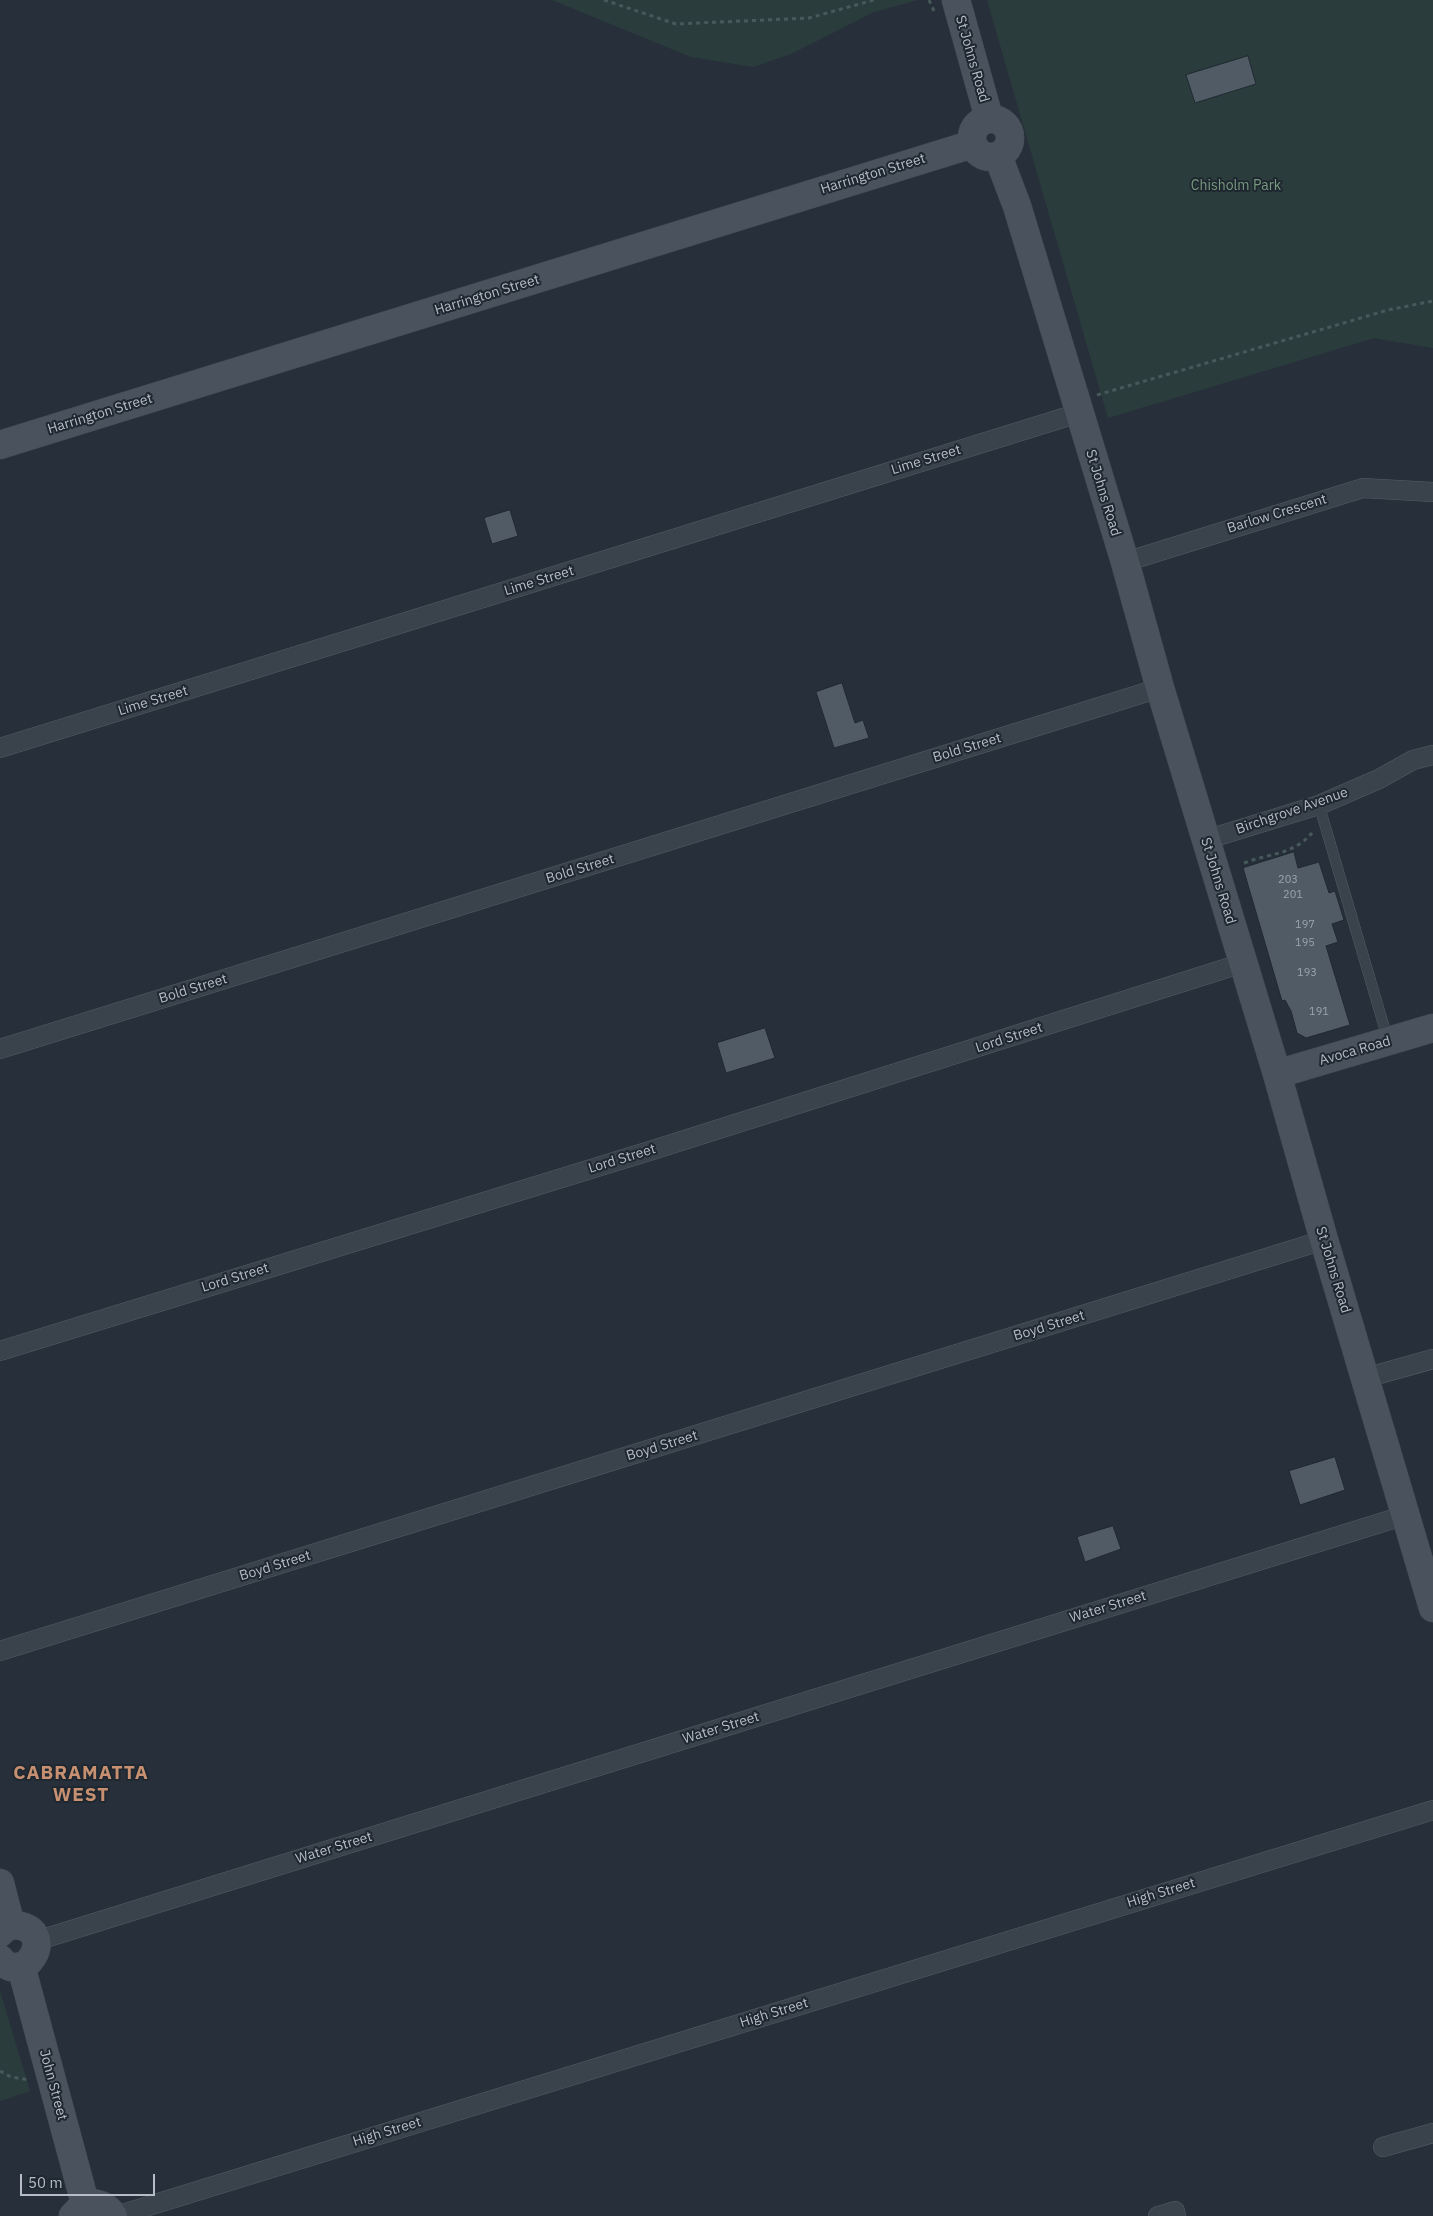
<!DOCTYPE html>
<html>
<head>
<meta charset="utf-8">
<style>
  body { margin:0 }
  #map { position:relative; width:1433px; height:2216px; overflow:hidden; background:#27303a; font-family:"IBM Plex Sans",sans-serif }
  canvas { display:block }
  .scale { position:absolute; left:20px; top:2174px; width:135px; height:22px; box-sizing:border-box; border:2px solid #b6bdc6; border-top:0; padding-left:6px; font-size:15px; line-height:18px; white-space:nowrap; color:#b6bdc6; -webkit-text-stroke:4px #1f2730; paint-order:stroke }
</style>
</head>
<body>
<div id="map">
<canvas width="1433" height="2216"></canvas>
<div class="scale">50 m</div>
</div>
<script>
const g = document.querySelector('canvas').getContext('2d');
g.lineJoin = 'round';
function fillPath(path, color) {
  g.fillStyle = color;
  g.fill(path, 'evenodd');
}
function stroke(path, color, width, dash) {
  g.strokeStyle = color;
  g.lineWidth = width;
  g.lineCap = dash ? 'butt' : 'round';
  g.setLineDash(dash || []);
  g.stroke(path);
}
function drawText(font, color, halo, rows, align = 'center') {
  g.font = font + ' "IBM Plex Sans",sans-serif';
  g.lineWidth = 4;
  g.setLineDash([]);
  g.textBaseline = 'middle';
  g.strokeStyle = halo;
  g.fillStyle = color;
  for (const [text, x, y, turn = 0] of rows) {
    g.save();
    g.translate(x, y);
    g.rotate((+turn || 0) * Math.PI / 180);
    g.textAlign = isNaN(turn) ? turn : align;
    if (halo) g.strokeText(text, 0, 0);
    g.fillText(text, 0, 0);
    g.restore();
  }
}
fillPath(new Path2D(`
  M 552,0 L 918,0 L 874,12 L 791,54 L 753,67 L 691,57 Z
  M 987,0 L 1433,0 L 1433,348 L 1374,338 L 1108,418 Z
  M 0,1991 L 30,2091 L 0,2101 Z`), '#2a3d3c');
const building = new Path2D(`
  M 1248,56 L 1256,84 L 1195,103 L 1186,75 Z
  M 510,510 L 518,536 L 492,544 L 484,518 Z
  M 842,683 L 855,723 L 863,720 L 869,738 L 834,748 L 816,692 Z
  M 1294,852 L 1298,868 L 1319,862 L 1329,893 L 1335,891 L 1344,920 L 1332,924 L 1338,942 L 1326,946 L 1350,1025 L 1306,1038 L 1297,1033 L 1291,1011 L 1285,1000 L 1282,1001 L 1243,868 Z
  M 765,1028 L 775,1058 L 726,1073 L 717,1043 Z
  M 1335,1457 L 1345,1490 L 1300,1505 L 1289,1471 Z
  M 1113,1526 L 1121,1549 L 1085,1562 L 1077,1537 Z`);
fillPath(building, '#505b65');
stroke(building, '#212932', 1);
const lane = new Path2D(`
  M 1319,805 L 1388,1040`);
const street = new Path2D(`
  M 1125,562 L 1363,488 L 1433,492
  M 0,748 L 1079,413
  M 1205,840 L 1319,805 L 1379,779 L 1413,760 L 1433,755
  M 0,1049 L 1160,688
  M 0,1351 L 656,1149 L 1243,963
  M 1365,1378 L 1433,1359
  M 0,1651 L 1324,1240
  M 36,1941 L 1406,1515
  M 1383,2147 L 1433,2133
  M 116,2216 L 1433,1810
  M 1158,2216 L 1175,2211 L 1176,2216`);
const secondary = new Path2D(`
  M 956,0 L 989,118
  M972 138a19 19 0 1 1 38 0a19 19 0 1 1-38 0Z
  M 998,156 L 1017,206 L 1125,562 L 1160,688 L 1277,1074 L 1324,1240 L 1433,1608
  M 0,445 L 973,144
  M 1277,1074 L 1433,1028
  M 0,1883 L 11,1926
  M 0,1933 C 5,1927 13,1924 21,1926 C 56,1935 24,1988 0,1959
  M 21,1966 L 85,2203
  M 73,2216 L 85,2203 C 98,2203 107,2205 113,2216`);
stroke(lane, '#555d66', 11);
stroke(street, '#555d66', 20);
stroke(secondary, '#434b54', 29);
stroke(new Path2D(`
  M 604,0 L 676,24 L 809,18 L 874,0
  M 929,0 L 935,13
  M 1097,395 L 1388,310 L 1433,301
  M 1244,863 C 1270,853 1293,855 1312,833
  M 0,2071 L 11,2077 L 30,2080`), '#48595b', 3, [4, 4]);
stroke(lane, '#3a424b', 10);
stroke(street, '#3a424b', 19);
stroke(secondary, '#49525d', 28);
drawText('11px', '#9ca4ae', null, [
  ["203",1288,880],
  ["201",1293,895],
  ["197",1305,925],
  ["195",1305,943],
  ["193",1307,973],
  ["191",1319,1012]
]);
drawText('14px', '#b6bdc6', '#1f2730', [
  ["St Johns Road",972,59,74],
  ["Harrington Street",873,174,-17],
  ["Harrington Street",487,295,-17],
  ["Harrington Street",100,414,-17],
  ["Lime Street",926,460,-17],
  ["St Johns Road",1103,493,73],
  ["Barlow Crescent",1277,514,-17],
  ["Lime Street",539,581,-17],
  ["Lime Street",153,701,-17],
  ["Bold Street",967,748,-17],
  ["Birchgrove Avenue",1292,811,-19],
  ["Bold Street",580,869,-17],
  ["St Johns Road",1218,881,73],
  ["Bold Street",193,989,-17],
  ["Lord Street",1009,1038,-18],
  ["Avoca Road",1355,1051,-16],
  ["Lord Street",622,1159,-17],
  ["St Johns Road",1333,1270,73],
  ["Lord Street",235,1278,-17],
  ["Boyd Street",1049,1326,-17],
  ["Boyd Street",662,1446,-17],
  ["Boyd Street",275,1566,-17],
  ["Water Street",1108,1607,-17],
  ["Water Street",721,1728,-17],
  ["Water Street",334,1848,-17],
  ["High Street",1161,1893,-17],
  ["High Street",774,2013,-17],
  ["John Street",53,2085,75],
  ["High Street",387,2132,-17]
]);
drawText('14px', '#77997d', '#1f2730', [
  ["Chisholm Park",1236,186]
]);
g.letterSpacing = '1px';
drawText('bold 19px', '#c79070', '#1f2730', [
  ["CABRAMATTA",81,1774],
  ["WEST",81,1796]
]);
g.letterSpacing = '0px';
</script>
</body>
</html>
